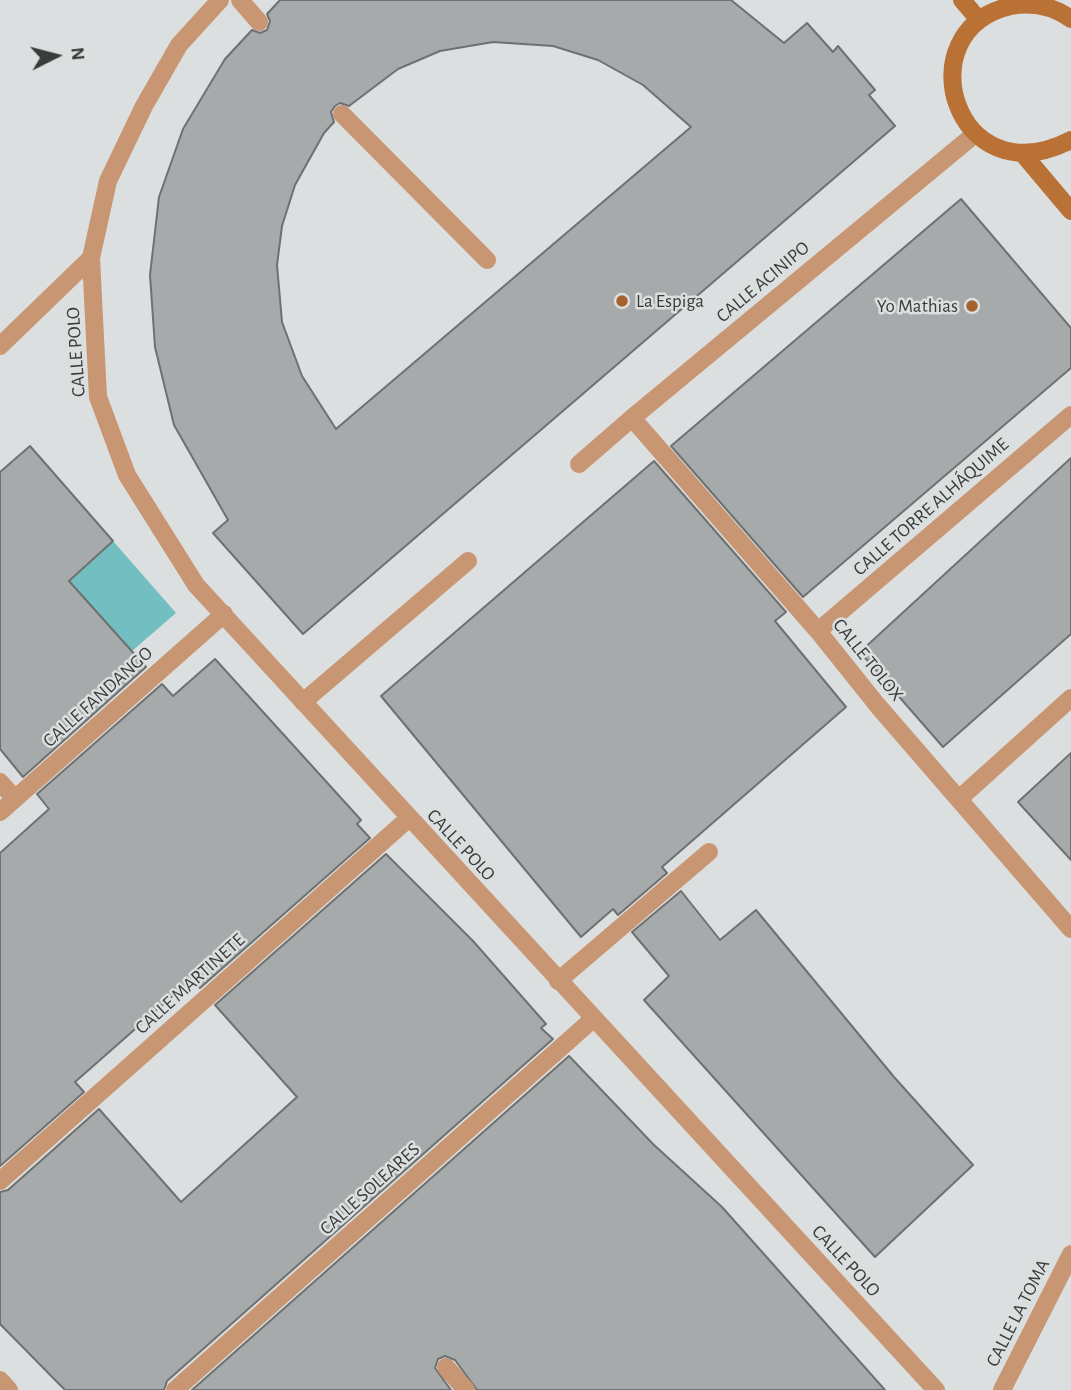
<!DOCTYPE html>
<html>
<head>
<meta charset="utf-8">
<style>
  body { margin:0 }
  #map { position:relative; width:1071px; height:1390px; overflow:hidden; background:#dbdfdf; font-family:"Alegreya Sans",sans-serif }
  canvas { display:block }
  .north { position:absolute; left:21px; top:21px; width:70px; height:70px; -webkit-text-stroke:5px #dbdfdf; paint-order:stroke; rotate:84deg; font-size:19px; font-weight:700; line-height:28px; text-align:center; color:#3a3c3c }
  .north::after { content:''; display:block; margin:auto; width:24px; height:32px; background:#3a3c3c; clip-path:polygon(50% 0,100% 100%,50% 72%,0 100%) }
</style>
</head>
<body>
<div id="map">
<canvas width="1071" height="1390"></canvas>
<div class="north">N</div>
</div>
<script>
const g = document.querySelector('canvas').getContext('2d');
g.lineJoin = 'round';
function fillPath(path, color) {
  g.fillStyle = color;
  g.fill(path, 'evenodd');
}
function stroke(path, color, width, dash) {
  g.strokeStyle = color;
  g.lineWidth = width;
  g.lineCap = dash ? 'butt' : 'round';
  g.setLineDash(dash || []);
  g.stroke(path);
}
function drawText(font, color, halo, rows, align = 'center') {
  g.font = font + ' "Alegreya Sans",sans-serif';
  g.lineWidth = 5;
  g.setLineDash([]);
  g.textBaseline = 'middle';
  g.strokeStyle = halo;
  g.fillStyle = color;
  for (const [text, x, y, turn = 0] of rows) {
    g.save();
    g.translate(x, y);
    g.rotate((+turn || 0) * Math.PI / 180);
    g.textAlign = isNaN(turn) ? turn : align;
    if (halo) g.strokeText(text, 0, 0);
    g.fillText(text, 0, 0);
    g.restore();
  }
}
fillPath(new Path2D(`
  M 113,541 L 176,613 L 132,651 L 69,581 Z`), '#72bec0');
const building = new Path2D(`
  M 280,0 L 731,0 L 784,43 L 807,23 L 833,52 L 838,46 L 875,90 L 869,95 L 895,126 L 303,634 L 213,533 L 228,520 L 174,425 L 155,347 L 150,275 L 159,197 L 183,129 L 225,59 L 252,30 L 260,33 L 267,30 L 270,21 L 267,14 ZM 493,42 L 553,46 L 598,60 L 643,85 L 691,127 L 336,429 L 302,376 L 282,322 L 277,265 L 282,226 L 295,185 L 324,133 L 334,122 L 331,112 L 335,106 L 340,103 L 349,106 L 398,69 L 440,51 Z
  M 961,199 L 1071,328 L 1071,368 L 803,597 L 671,446 Z
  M 30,446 L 113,541 L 69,581 L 146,667 L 23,777 L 0,749 L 0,472 Z
  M 1071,458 L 1071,634 L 943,747 L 860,652 Z
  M 654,461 L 786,612 L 775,621 L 846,707 L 662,867 L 667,873 L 618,915 L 613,909 L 581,937 L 381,696 Z
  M 215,659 L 361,820 L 357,824 L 370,838 L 200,988 L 192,979 L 75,1082 L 84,1092 L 0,1166 L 0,853 L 49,809 L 37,794 L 162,684 L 173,696 Z
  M 1071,753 L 1071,860 L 1018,802 Z
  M 386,854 L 473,941 L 546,1024 L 541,1028 L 553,1039 L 167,1381 L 164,1390 L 65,1390 L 0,1324 L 0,1192 L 8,1190 L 99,1109 L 181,1202 L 297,1097 L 215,1005 Z
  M 681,891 L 720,940 L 756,910 L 894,1077 L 973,1165 L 875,1257 L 644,1000 L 669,976 L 632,932 Z
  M 569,1056 L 653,1144 L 722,1207 L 885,1390 L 477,1390 L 455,1360 L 445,1356 L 438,1359 L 435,1368 L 451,1390 L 192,1390 Z`);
fillPath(building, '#a6aaaa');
stroke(building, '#6d7171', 2);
stroke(new Path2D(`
  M 240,0 L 259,22
  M 342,114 L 487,260
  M 579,464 L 632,418
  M 303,702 L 468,561
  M 558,981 L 709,852`), '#c89672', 18);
stroke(new Path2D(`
  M 975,134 L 632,418 L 818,631 L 878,706 L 1071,929
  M 91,258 L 98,397 L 127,475 L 196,585 L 936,1390
  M 0,346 L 91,258 L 108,181 L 144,106 L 179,45 L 220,0
  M 818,631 L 1071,415
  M 0,782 L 15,799
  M 960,798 L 1071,698
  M 0,812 L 224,614
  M 0,1181 L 408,819
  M 446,1367 L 466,1390
  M 0,1380 L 9,1390
  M 175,1390 L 593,1019`), '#c89672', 18);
stroke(new Path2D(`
  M 1002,1390 L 1071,1254`), '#c89672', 18);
stroke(new Path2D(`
  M 962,0 L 979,20
  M 1071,19 C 1053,6 1033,2 1011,6 C 904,30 955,200 1071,140
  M 1023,154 L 1071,211`), '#b97136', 18);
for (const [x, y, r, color] of [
  [622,301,7,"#a5642f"],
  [972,306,7,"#a5642f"]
]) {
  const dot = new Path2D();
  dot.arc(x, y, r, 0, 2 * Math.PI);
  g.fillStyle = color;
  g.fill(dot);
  stroke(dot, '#dbdfdf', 2.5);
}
drawText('19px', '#3a3c3c', '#dbdfdf', [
  ["CALLE ACINIPO",763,282,-40],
  ["CALLE POLO",76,352,-94],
  ["CALLE TORRE ALHÁQUIME",931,507,-41],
  ["CALLE TOLOX",868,660,51],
  ["CALLE FANDANGO",98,697,-42],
  ["CALLE POLO",461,845,47],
  ["CALLE MARTINETE",190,984,-42],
  ["CALLE SOLEARES",370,1189,-42],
  ["CALLE POLO",846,1261,47],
  ["CALLE LA TOMA",1018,1313,-63]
]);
drawText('19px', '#3a3c3c', '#dbdfdf', [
  ["La Espiga",636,301],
  ["Yo Mathias",958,306,"right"]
], 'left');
</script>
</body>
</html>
